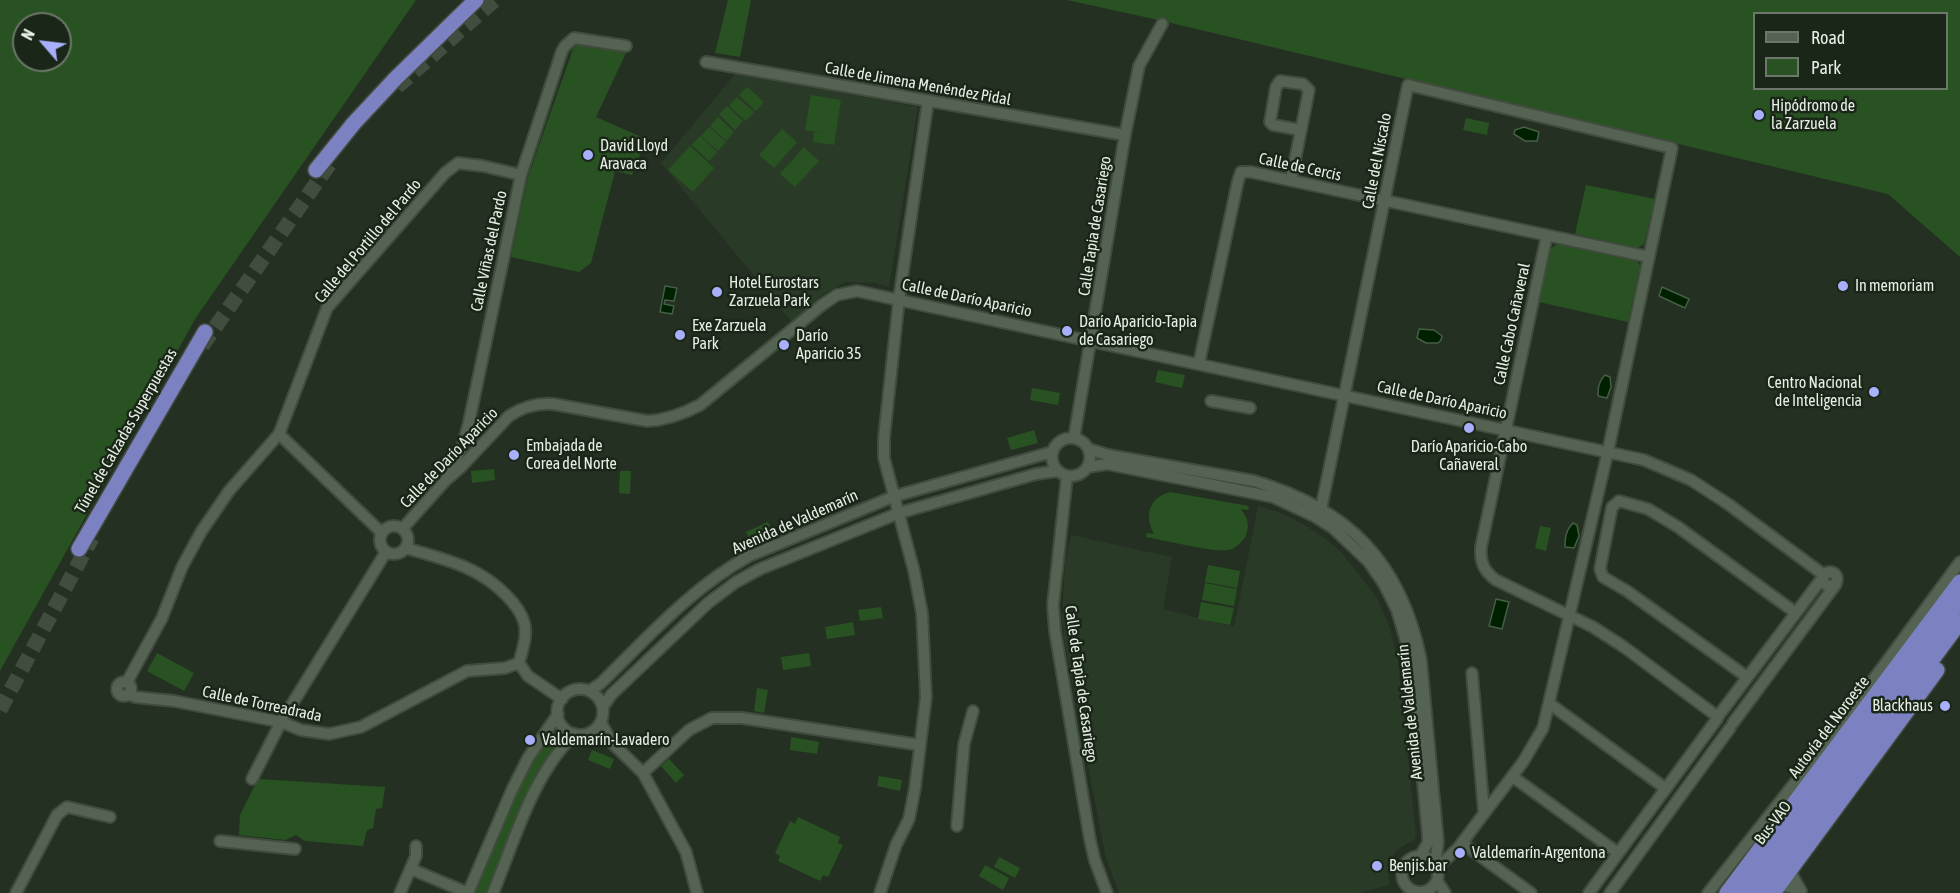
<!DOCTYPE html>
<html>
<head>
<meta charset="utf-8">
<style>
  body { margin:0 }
  #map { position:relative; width:1960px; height:893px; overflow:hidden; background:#243022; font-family:"Asap Condensed",sans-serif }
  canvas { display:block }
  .legend { position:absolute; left:1753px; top:12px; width:195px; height:78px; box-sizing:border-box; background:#1a2618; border:2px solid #6c766a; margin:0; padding:8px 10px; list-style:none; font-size:18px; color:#e7efe5 }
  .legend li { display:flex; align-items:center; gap:12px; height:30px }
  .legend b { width:30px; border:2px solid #6c766a }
  .north { position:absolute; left:12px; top:12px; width:60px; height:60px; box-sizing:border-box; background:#1a2618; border:2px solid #6c766a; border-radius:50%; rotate:298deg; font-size:16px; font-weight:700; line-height:24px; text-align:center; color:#e7efe5 }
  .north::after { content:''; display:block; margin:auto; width:21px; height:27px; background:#a8b0fc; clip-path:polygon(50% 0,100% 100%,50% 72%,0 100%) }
</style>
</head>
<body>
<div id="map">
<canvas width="1960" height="893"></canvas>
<ul class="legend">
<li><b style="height:8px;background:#556353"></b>Road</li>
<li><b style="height:16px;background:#295222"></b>Park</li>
</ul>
<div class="north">N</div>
</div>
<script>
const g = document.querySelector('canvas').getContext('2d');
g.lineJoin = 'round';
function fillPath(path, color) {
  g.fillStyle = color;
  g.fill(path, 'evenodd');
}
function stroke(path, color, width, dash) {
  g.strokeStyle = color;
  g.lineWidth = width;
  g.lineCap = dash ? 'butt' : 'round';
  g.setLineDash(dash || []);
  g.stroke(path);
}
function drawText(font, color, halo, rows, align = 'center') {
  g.font = font + ' "Asap Condensed",sans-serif';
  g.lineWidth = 5;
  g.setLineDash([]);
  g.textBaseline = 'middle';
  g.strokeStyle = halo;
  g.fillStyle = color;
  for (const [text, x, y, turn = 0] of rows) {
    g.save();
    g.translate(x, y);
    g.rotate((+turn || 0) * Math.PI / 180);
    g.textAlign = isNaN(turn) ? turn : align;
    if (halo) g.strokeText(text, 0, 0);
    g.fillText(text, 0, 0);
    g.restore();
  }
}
fillPath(new Path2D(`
  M 735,74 L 918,107 L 889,287 L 875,283 L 846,282 L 825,293 L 792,322 L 661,163 Z
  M 1258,506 L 1279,512 L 1303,524 L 1326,539 L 1343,554 L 1377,598 L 1390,628 L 1398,661 L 1416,836 L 1413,842 L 1406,844 L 1394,853 L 1388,870 L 1390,885 L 1358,893 L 1119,893 L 1105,855 L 1065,644 L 1062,620 L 1065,561 L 1071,535 L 1172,557 L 1163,609 L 1234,627 Z`), '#293a26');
fillPath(new Path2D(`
  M 0,0 L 416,0 L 195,319 L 0,671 ZM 24,24 L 60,24 L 60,60 L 24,60 Z
  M 728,0 L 751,0 L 740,57 L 715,53 Z
  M 1067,0 L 1960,0 L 1960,257 L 1888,194 L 1163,21 ZM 1754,14 L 1946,14 L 1946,88 L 1754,88 Z
  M 577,45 L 626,53 L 596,117 L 646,139 L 632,175 L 615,171 L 591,263 L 579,272 L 511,257 L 528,177 L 573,49 Z
  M 747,87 L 764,102 L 756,111 L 739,95 Z
  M 811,95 L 841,100 L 834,145 L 813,142 L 814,132 L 829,134 L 805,130 Z
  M 737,97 L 754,112 L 746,121 L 729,106 Z
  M 727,106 L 743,121 L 735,130 L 719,114 Z
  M 718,117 L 734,132 L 726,141 L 710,126 Z
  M 1466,118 L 1489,123 L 1487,135 L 1463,130 Z
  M 709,127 L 726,142 L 718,151 L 701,136 Z
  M 782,129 L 797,142 L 774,168 L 759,155 Z
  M 700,136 L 717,152 L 709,161 L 692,145 Z
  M 690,146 L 714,168 L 693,192 L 668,170 Z
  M 804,147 L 819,161 L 795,187 L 780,174 Z
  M 1586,185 L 1655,199 L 1644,244 L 1638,248 L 1575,234 Z
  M 1557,244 L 1637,261 L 1640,265 L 1628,322 L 1539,302 L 1550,249 Z
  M 1158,370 L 1185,375 L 1182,388 L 1155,382 Z
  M 1032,388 L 1060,393 L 1058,405 L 1030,400 Z
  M 1034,430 L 1038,443 L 1011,450 L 1007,438 Z
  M 494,469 L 495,480 L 472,483 L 471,471 Z
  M 620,471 L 631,471 L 630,494 L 619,493 Z
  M 1170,492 L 1249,506 L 1248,510 L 1241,509 C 1247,517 1250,524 1246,535 C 1244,541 1236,548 1229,550 C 1216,553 1163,540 1146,537 L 1147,533 L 1154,534 C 1144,515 1149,498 1170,492 Z
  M 768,522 L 773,533 L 751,542 L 746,532 Z
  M 1540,526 L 1551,528 L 1546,551 L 1535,548 Z
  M 1208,565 L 1240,571 L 1237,588 L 1205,582 Z
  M 1205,583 L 1237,589 L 1234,606 L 1202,600 Z
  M 1201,602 L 1234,608 L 1230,625 L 1198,619 Z
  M 881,607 L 883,618 L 860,621 L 858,610 Z
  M 853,622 L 855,635 L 827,639 L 825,627 Z
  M 157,653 L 194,673 L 184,691 L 147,671 Z
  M 809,653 L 811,666 L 783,670 L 781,657 Z
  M 757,688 L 768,690 L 764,713 L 754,711 Z
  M 557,726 L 565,732 C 531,782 510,837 487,893 L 474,893 C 499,836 520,776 557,726 Z
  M 791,737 L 819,742 L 817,754 L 790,750 Z
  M 592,750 L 614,759 L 610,769 L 588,760 Z
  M 669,759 L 684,775 L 676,783 L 661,766 Z
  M 879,776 L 902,780 L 900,791 L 877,786 Z
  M 258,779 L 385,787 L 382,808 L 376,809 L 373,828 L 367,830 L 363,846 L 305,841 L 296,835 L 285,840 L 239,835 L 240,815 Z
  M 798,817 L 840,837 L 838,843 L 843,845 L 828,877 L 823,875 L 820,881 L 778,861 L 780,856 L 775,853 L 790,821 L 795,824 Z
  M 999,857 L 1020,868 L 1015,878 L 994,867 Z
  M 985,865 L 1009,878 L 1003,890 L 979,876 Z`), '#295222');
const water = new Path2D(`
  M 1524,127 L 1539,132 L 1537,141 L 1525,141 L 1514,134 L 1515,130 Z
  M 665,286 L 677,288 L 674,301 L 665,300 L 664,304 L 674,306 L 672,314 L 660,312 Z
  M 1662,287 L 1689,299 L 1685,308 L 1659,296 Z
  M 1419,329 L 1434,330 L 1442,336 L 1441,340 L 1438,343 L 1426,343 L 1417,338 Z
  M 1605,375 L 1610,377 L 1611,387 L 1607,398 L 1598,396 C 1598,387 1599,381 1605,375 Z
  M 1573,523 L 1577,525 L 1579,536 L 1574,548 L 1565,547 C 1565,537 1566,530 1573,523 Z
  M 1496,599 L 1509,602 L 1502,629 L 1489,626 Z`);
fillPath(water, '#002100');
stroke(water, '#455f45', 1.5);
stroke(new Path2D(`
  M 397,87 L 495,0
  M 202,346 L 331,162
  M 0,710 L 92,538`), '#414d3f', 15, [15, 8]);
const minor = new Path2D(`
  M 706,62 L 1125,135
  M 1291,180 L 1309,90 L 1303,84 L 1280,81 L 1276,87 L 1270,122 L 1273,125 L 1301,130
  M 1547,235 L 1481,547 C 1480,563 1484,571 1496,580 L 1593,627 L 1624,647 L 1718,717
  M 1199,363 L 1238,181 L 1241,172 L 1251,172 L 1649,257
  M 1211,401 L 1250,408
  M 279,434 L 382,533
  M1052 457a19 19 0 1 1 38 0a19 19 0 1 1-38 0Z
  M 1074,438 L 1125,135 L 1139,66 L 1162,24
  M 1089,449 L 1108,455 L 1254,481 C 1349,509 1401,562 1421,660 L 1438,842 L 1435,865
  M 1088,467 L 1107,464 L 1273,497 L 1316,517 L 1333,528 L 1368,561 L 1384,584 L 1397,610 L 1412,661 L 1428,836 L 1428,843 L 1420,856
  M 447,476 L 463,445 L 469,422 L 521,175 L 562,51 L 565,46 L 574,38 L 626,46
  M 1067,476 L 1053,605 L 1055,631 L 1090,840 L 1095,861 L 1107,893
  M 1321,509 L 1408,85 L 1672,148 L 1608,451 L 1543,728 L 1523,762 L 1458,848 L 1437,868
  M380 540a14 14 0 1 1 28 0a14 14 0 1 1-28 0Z
  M 403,528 L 445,481 L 460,468 L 509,416 C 523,407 536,403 553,404 L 647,421 C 667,420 683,414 700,405 L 822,305 L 837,295 L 857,291 L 1644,460 L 1691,480 L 1728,504 L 1824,575
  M 406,548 C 443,559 478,566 506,595 C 513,602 521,612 524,622 C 528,635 522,651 519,663 L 528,676 L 562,699
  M1823 579a7 7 0 1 1 14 0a7 7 0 1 1-14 0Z
  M 1472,673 L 1484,813
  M 1747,677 L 1627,591 L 1603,577 L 1600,569 L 1612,507 L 1619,501 L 1648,509 L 1678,527 L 1796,613
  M 127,682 L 162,618 L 182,567 L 201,532 L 229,491 L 279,434 L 327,308 L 445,173 L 458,163 L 483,166 L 521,175
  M117 689a7 7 0 1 1 14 0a7 7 0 1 1-14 0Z
  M557 712a23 23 0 1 1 46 0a23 23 0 1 1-46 0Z
  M 589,691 L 600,684 C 647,638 691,588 749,556 L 895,496 L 1052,452
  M 128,694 L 135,697 L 174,701 L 281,722 L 301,730 L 329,734 L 361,727 L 467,671 L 505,668 L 519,663
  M 1550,704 L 1665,788
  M 603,707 L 611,695 L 708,603 L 736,582 L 760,569 L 899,513 L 1036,474 L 1057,471
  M 1719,715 L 1823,577
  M 601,723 L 613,744 L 643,773 L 686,852 L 697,893
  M 1733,723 L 1836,584
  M 643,773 L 689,730 L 712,718 L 742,718 L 920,745
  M 1513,777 L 1618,853
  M 252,779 L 281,722 L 386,552
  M 957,826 L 964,744 L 973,711
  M 220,841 L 295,849
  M 1462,843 L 1531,893
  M1402 874a18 18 0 1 1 36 0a18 18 0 1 1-36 0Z
  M 411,869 L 468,893
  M 1437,881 L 1445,893
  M 1777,887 L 1787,886 L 1801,891 L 1792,875 L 1793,866
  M 16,893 L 57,815 L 67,807 L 110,817
  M 400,893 L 416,856 L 416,846
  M 468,893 L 512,790 L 528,758 L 558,714
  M 493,893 C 515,840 532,775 575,734
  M 880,893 L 896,845 L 909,819 L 915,788 L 926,697 L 922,613 L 914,571 L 884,458 L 884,438 L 899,299 L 928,101
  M 1589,893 L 1717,719
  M 1610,893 L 1730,728
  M 1708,893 L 1837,729 L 1960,562`);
const highway = new Path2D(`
  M 316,170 L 354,123 L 396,78 L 476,0
  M 79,549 L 205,332
  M 1727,893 L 1960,582
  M 1744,893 L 1960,601
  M 1759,893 L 1960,622
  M 1773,893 L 1937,670`);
stroke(minor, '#414c3f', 14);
stroke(highway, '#414c3f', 18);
stroke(minor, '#556353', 10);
stroke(highway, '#7c82c1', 15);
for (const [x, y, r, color] of [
  [1759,115,6,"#a8b0fc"],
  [588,155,6,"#a8b0fc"],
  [1843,286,6,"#a8b0fc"],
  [717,292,6,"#a8b0fc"],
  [1067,331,6,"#a8b0fc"],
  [680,335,6,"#a8b0fc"],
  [784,345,6,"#a8b0fc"],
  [1874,392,6,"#a8b0fc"],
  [1469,428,6,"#a8b0fc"],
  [514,455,6,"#a8b0fc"],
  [1945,706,6,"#a8b0fc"],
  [530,740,6,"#a8b0fc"],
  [1460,853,6,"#a8b0fc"],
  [1377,866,6,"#a8b0fc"]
]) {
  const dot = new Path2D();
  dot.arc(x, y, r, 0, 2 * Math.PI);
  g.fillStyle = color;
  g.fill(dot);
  stroke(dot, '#1a2618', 2);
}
drawText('16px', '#e7efe5', '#1a2618', [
  ["Calle de Jimena Menéndez Pidal",918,84,10],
  ["Calle del Níscalo",1377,161,-79],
  ["Calle de Cercis",1300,167,12],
  ["Calle Tapia de Casariego",1095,226,-81],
  ["Calle del Portillo del Pardo",368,241,-50],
  ["Calle Viñas del Pardo",489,251,-78],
  ["Calle de Darío Aparicio",967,298,12],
  ["Calle Cabo Cañaveral",1512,324,-78],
  ["Calle de Darío Aparicio",1442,400,12],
  ["Túnel de Calzadas Superpuestas",126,431,-60],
  ["Calle de Darío Aparicio",449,458,-46],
  ["Avenida de Valdemarín",795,522,-24],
  ["Calle de Tapia de Casariego",1081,684,82],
  ["Calle de Torreadrada",262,704,12],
  ["Avenida de Valdemarín",1410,712,-96],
  ["Autovía del Noroeste",1829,727,-53],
  ["Bus-VAO",1773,823,-53]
]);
drawText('16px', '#e7efe5', '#1a2618', [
  ["Hipódromo de",1771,106],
  ["la Zarzuela",1771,124],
  ["David Lloyd",600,146],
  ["Aravaca",600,164],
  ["Hotel Eurostars",729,283],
  ["Zarzuela Park",729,301],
  ["In memoriam",1855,286],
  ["Darío Aparicio-Tapia",1079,322],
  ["de Casariego",1079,340],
  ["Exe Zarzuela",692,326],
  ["Park",692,344],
  ["Darío",796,336],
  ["Aparicio 35",796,354],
  ["Centro Nacional",1862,383,"right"],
  ["de Inteligencia",1862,401,"right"],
  ["Embajada de",526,446],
  ["Corea del Norte",526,464],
  ["Darío Aparicio-Cabo",1469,447,"center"],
  ["Cañaveral",1469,465,"center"],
  ["Blackhaus",1933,706,"right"],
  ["Valdemarín-Lavadero",542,740],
  ["Valdemarín-Argentona",1472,853],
  ["Benjis.bar",1389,866]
], 'left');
</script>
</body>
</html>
